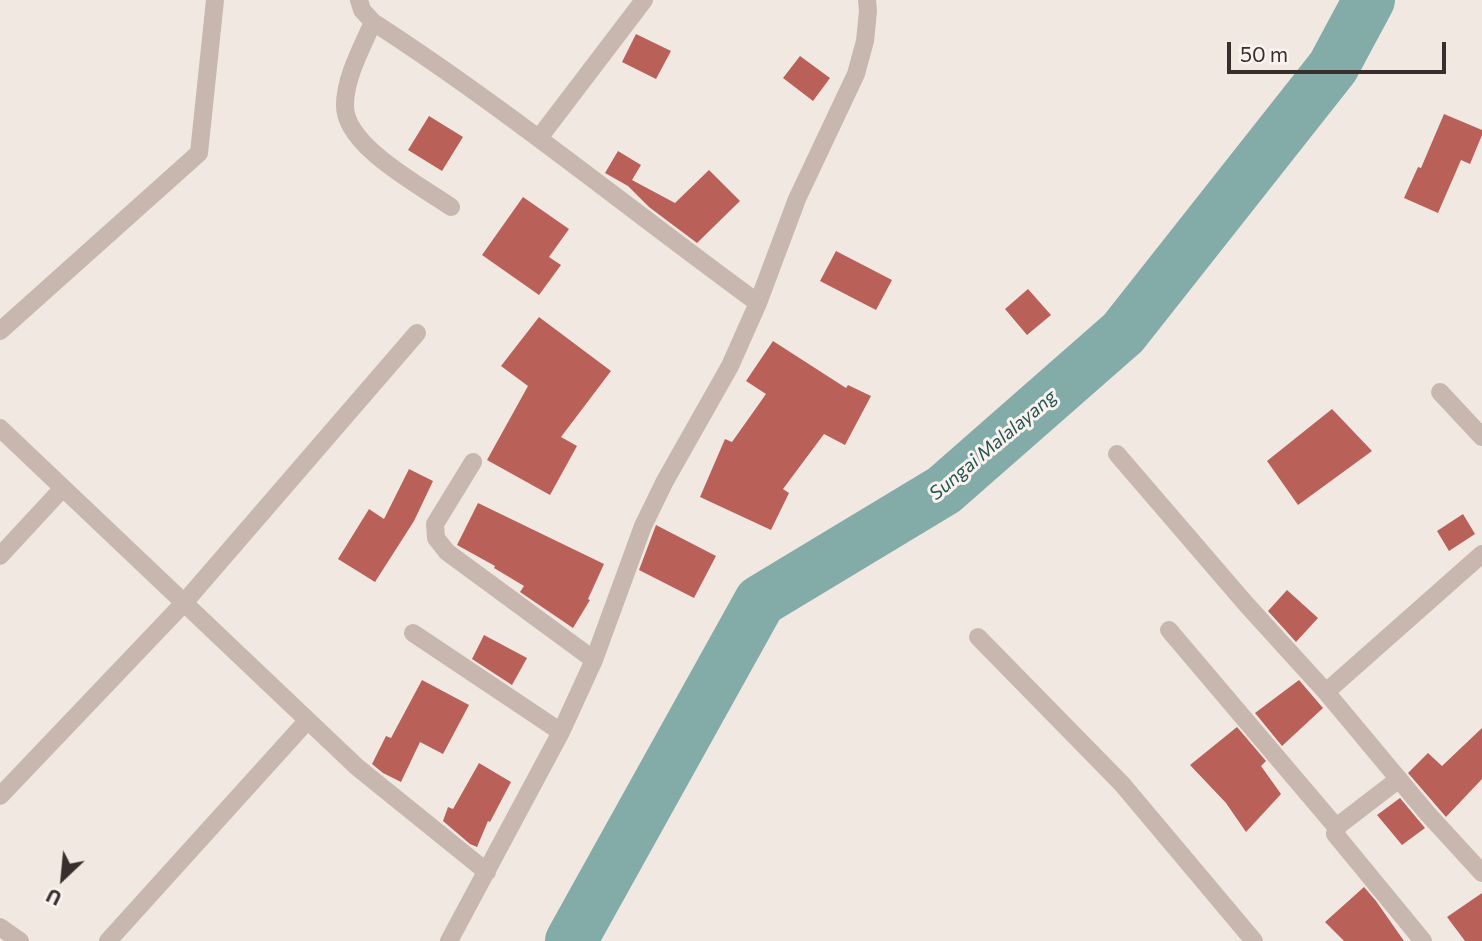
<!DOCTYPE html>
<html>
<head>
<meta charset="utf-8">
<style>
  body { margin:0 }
  #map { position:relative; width:1482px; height:941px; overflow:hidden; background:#f1e8e2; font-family:Commissioner,sans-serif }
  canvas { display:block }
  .north { position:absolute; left:28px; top:843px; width:70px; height:70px; -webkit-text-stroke:5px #f9f2ee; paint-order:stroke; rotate:206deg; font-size:19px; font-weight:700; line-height:28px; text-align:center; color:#382e2c }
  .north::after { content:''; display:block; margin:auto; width:24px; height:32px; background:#382e2c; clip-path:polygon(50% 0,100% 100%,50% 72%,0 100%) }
  .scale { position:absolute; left:1227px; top:42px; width:219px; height:32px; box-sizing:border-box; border:4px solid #382e2c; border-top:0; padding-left:9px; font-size:21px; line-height:24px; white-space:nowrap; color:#382e2c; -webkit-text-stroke:5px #f9f2ee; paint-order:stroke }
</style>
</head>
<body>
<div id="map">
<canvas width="1482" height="941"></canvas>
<div class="north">U</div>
<div class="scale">50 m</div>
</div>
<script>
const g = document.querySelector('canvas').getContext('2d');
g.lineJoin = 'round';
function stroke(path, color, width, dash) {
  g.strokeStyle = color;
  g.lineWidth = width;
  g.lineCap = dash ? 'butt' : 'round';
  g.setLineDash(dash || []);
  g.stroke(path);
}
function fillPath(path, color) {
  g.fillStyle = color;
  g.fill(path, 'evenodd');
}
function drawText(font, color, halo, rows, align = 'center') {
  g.font = font + ' Commissioner,sans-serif';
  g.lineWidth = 6;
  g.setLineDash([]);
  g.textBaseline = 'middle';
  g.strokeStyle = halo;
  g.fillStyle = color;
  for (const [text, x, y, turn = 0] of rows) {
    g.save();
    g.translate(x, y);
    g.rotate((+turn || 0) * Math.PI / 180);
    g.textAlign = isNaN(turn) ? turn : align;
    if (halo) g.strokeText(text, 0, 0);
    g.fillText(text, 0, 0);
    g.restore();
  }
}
stroke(new Path2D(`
  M 571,941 L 760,601 L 944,490 L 1123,333 L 1333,67 L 1369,0`), '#83aba7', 52);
fillPath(new Path2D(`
  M 636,34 L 671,51 L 656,79 L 622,62 Z
  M 800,56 L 830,78 L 813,101 L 783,78 Z
  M 1444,114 L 1482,130 L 1482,135 L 1470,164 L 1461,160 L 1438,213 L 1404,198 L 1418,167 L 1421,168 Z
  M 429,116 L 463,137 L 442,171 L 408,150 Z
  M 618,151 L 641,165 L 632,180 L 675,203 L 709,170 L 740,201 L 697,243 L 649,207 L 628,186 L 605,173 Z
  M 523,197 L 569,229 L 549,257 L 561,265 L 539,295 L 482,255 Z
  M 836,251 L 892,280 L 876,310 L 820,281 Z
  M 1028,289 L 1051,315 L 1027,335 L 1005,309 Z
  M 539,317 L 611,371 L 561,437 L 577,446 L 550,495 L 487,460 L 528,386 L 501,366 Z
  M 773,341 L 846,388 L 848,385 L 871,396 L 845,445 L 824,434 L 783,489 L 789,493 L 771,530 L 700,497 L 725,439 L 732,442 L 766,394 L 746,381 Z
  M 1332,409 L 1372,451 L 1298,505 L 1267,461 Z
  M 409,469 L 433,481 L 414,521 L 375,582 L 338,559 L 369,509 L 384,519 Z
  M 478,503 L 604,564 L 588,599 L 590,600 L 573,628 L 520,592 L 524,586 L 494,568 L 495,566 L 457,545 Z
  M 1463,514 L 1475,534 L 1449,551 L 1437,531 Z
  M 656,525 L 716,556 L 694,598 L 639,570 Z
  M 1287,590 L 1318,618 L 1296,642 L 1268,611 Z
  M 484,635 L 527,658 L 512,685 L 472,659 Z
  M 422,680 L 469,705 L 443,754 L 420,742 L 401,782 L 383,773 L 372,764 L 386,736 L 391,738 Z
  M 1299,680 L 1323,708 L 1282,746 L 1255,713 Z
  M 1237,727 L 1266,761 L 1261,766 L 1281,794 L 1246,832 L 1226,803 L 1190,765 Z
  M 1482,728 L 1482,779 L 1446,817 L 1408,773 L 1428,753 L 1442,766 Z
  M 479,763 L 511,782 L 490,822 L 488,821 L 477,847 L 470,844 L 443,821 L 448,807 L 453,809 Z
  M 1400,798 L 1425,828 L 1402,845 L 1377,815 Z
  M 1364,887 L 1376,901 L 1404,941 L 1344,941 L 1325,922 Z
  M 1482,893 L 1482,941 L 1465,941 L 1447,917 Z`), '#b96158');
stroke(new Path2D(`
  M 359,0 L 362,10 L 373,22 C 506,108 629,209 758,303
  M 373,22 C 362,47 345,78 345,105 C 344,146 421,186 451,207
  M 539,138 L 644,0
  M 0,331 L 199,153 L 215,0
  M 1440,392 L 1482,437
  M 0,428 L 357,767 L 487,872
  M 1117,454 L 1246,604 L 1326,692 L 1427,813 L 1482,873
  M 473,462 L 435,524 L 436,538 L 447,552 L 594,660
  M 0,556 L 62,489
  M 1169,630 L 1337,828
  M 413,633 L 561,732
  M 978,637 L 1122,784 L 1254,941
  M 1326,692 L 1482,554
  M 1399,779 L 1339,825 L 1335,834 L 1423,941
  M 0,796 L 183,604 L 417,333
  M 0,927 L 20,941
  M 108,941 L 307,721
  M 449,941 L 561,732 L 594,660 L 643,526 L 665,481 L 730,366 L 758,303 L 797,199 L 856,74 L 865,41 L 868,11 L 867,0`), '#c8b7ae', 18);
drawText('italic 19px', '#265551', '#f9f2ee', [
  ["Sungai Malalayang",993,445,-40]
]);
</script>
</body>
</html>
